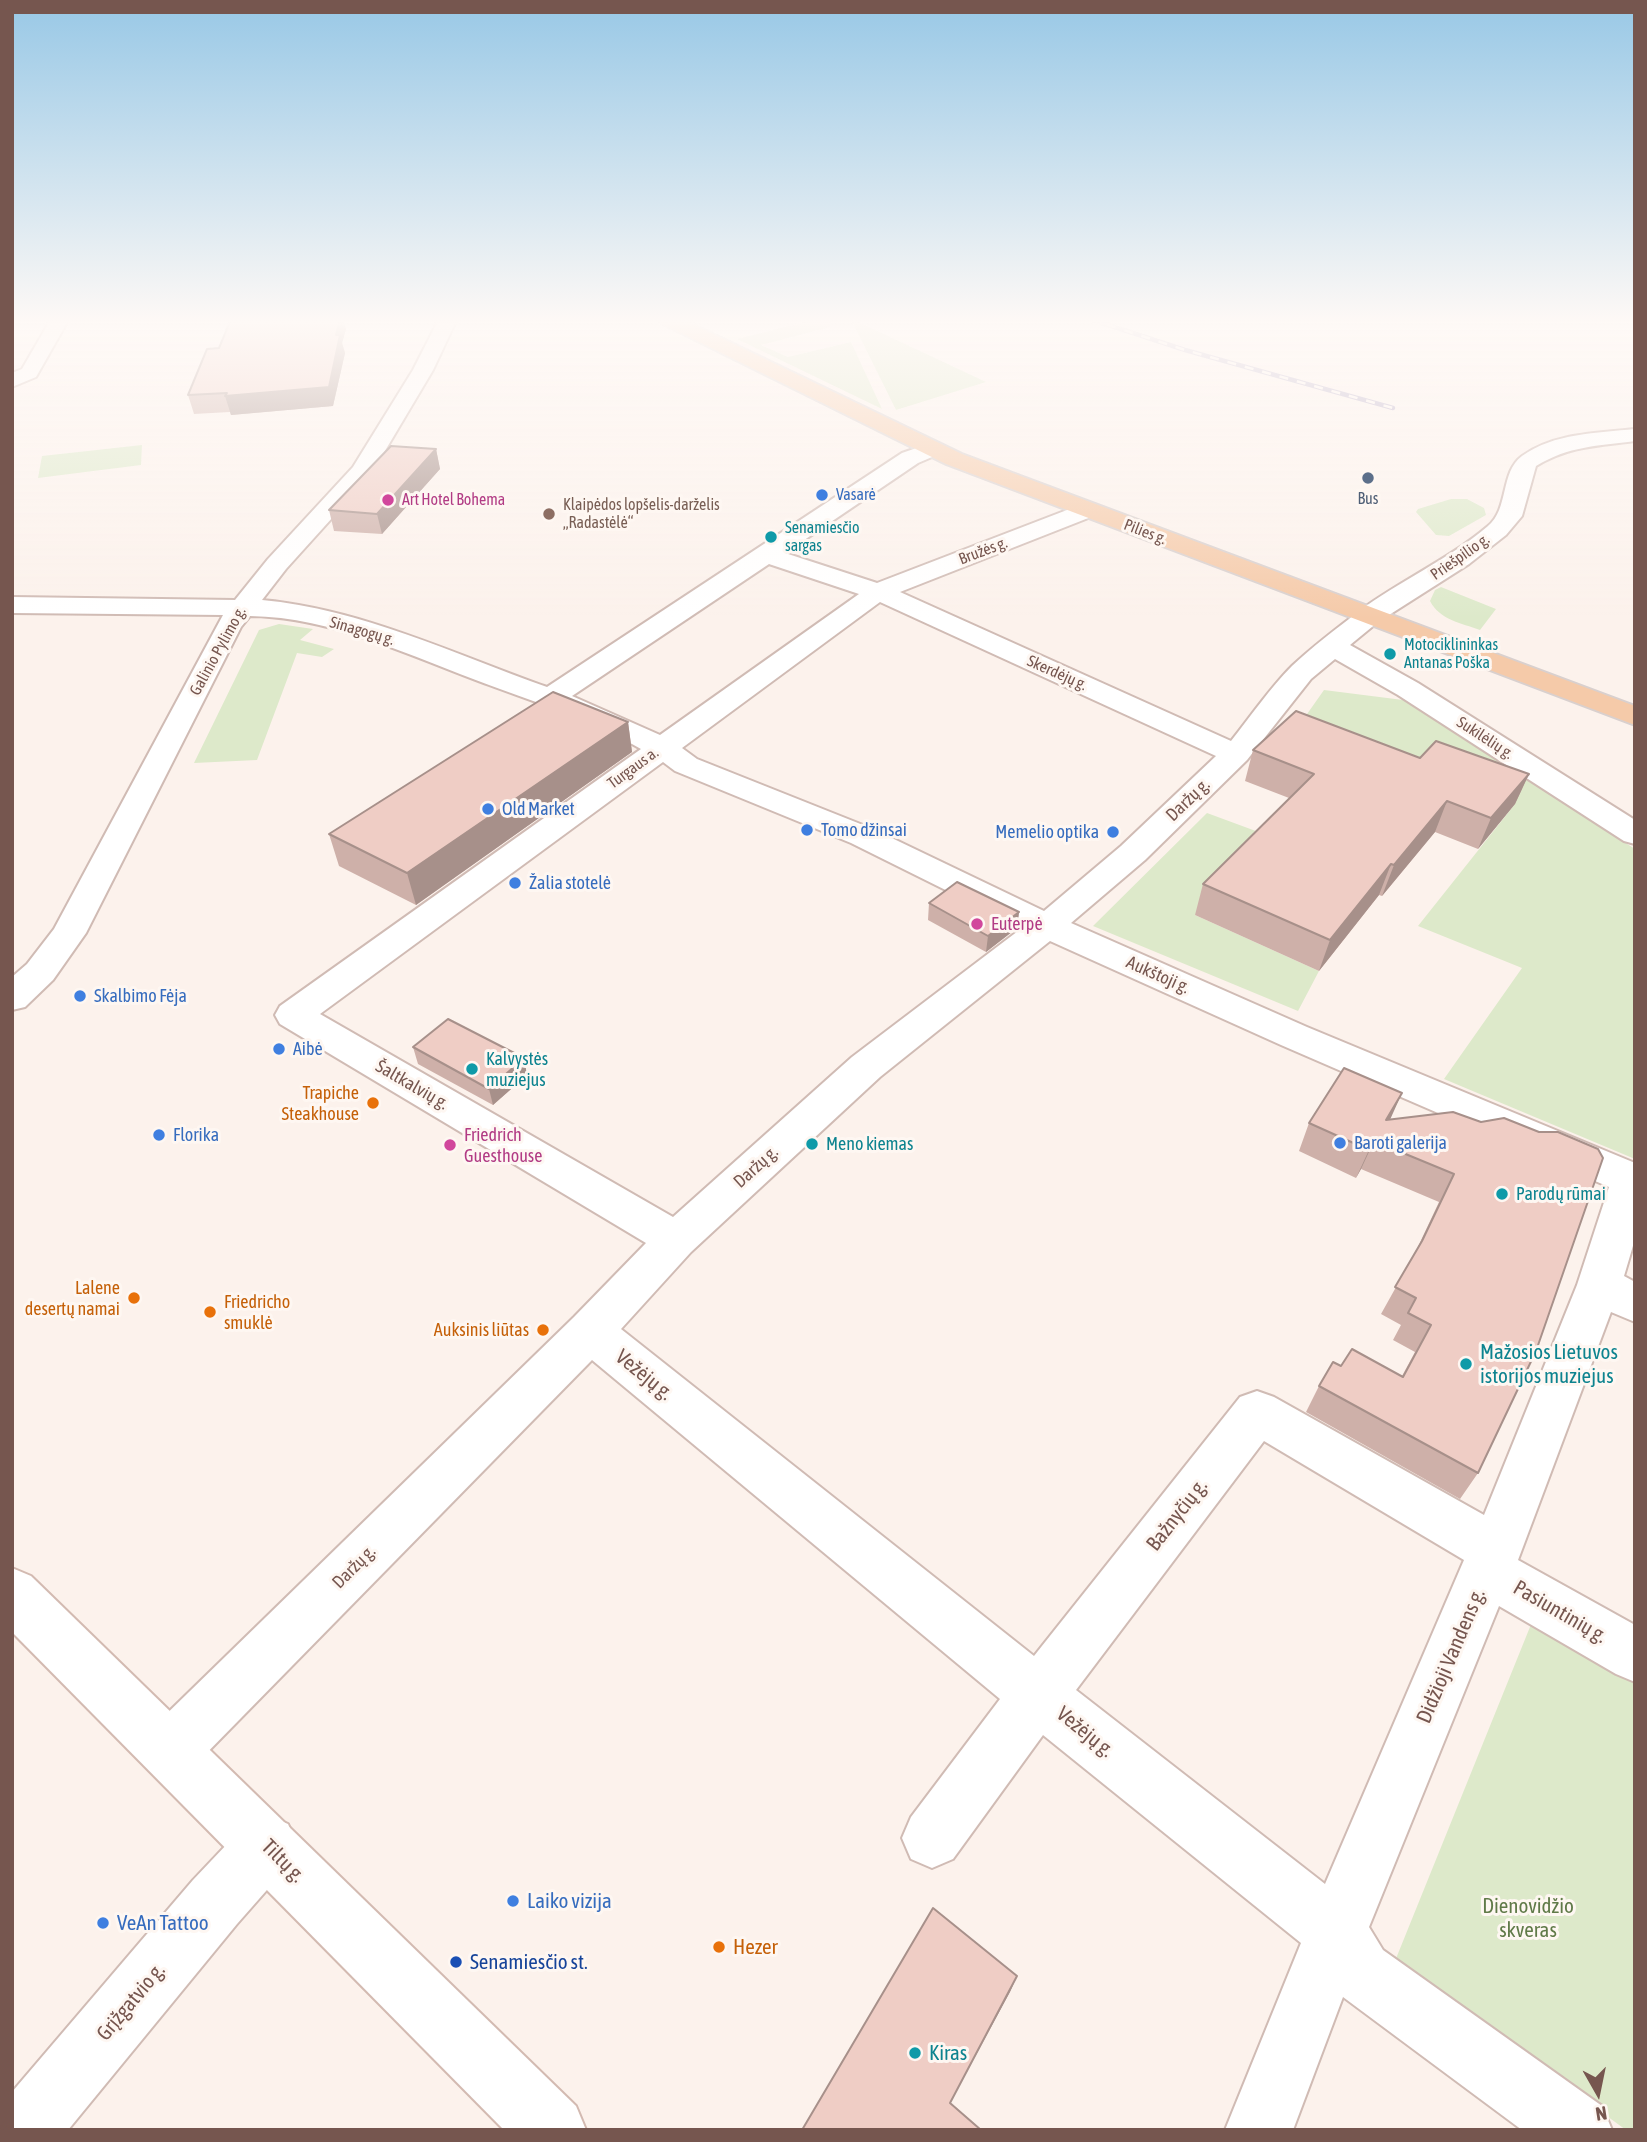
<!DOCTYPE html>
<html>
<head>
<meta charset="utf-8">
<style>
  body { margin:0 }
  #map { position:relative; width:1647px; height:2142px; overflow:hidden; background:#fcf2ec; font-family:"Asap Condensed",sans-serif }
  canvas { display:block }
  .frame { position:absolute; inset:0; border:14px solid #76564f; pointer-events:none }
  .north { position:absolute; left:1563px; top:2058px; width:70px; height:70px; -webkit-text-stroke:5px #fef7f2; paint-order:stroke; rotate:171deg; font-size:19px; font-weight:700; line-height:28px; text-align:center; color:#76564f }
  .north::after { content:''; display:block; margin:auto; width:24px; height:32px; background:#76564f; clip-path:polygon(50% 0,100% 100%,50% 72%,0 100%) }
</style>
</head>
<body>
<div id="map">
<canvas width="1647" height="2142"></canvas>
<div class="frame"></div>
<div class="north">N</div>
</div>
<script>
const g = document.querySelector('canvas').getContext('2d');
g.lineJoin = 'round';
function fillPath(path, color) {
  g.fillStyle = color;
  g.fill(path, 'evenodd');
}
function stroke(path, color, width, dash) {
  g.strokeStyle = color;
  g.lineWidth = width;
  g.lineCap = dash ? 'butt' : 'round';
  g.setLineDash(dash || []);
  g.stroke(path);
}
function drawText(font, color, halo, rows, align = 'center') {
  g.font = font + ' "Asap Condensed",sans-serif';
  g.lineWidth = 6;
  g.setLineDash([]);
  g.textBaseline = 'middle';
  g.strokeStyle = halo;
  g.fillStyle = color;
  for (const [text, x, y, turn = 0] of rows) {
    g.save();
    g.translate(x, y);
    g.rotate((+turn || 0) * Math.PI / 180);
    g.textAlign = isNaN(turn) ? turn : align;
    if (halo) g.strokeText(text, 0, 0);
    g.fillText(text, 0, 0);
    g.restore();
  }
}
fillPath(new Path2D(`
  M 818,319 L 830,322 L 830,327 L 761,345 L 788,357 L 851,342 L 882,409 L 737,339 Z
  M 851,319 L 852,319 L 986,382 L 896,410 Z
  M 142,445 L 141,465 L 38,478 L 42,456 Z
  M 1451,499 L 1467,499 L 1484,508 L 1486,515 L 1449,536 L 1436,535 L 1416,512 L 1418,509 Z
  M 1441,587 L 1496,609 L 1480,630 C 1461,623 1440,620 1430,601 L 1435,590 Z
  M 279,624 L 313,629 L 300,640 L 334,649 L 322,657 L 297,653 L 257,760 L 194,763 L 259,630 Z
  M 1324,690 L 1403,700 L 1635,849 L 1635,1159 L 1444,1079 L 1522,968 L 1418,926 L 1515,804 L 1288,741 Z
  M 1207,813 L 1272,837 L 1195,915 L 1319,971 L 1298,1011 L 1093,926 Z
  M 1532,1622 L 1635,1681 L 1635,2130 L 1626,2130 L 1395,1961 Z`), '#dde9ca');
const street = new Path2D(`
  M 51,319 L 69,319 L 36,377 L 12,387 L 12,373 L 22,369 Z
  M 439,319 L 457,319 L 433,370 L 370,476 L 286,569 L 262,600 C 361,609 454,654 547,687 L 902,453 L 931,443 L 939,444 L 942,449 L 939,454 L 918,463 L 785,553 L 877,583 L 1080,505 L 1096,505 L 1100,510 L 1096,515 L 900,592 L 1231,741 C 1251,716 1270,688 1292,666 C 1312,647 1336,629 1358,612 C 1399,581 1448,560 1488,526 C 1509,509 1500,472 1522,456 C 1554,433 1597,433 1635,429 L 1635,441 C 1597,446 1569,446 1536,466 L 1522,516 L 1506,535 L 1469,564 L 1378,622 L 1350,645 L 1418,683 L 1635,820 L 1635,844 L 1624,841 L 1398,695 L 1335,659 L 1311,679 L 1247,760 L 1145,860 L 1071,923 L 1307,1027 L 1635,1163 L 1635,1239 L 1624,1276 L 1635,1282 L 1635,1322 L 1611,1312 L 1518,1560 L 1635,1625 L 1635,1682 L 1616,1674 L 1499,1606 L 1369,1927 L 1383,1950 L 1602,2106 L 1612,2130 L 1522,2130 L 1343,1997 L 1293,2130 L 1225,2130 L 1301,1943 L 1043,1735 L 953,1859 L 932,1868 L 911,1859 L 902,1838 L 911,1817 L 1000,1699 L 592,1360 L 191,1769 L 171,1778 L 151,1769 L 142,1749 L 151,1729 L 574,1317 L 646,1243 L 280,1024 L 275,1015 L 280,1006 L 641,749 C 594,721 540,704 489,685 C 412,657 333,617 250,616 L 241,627 L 86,933 L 53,980 L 25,1007 L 12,1010 L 12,977 L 27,964 L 54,929 L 223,615 L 12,613 L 12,597 L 235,600 L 268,559 L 353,467 L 413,370 ZM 769,564 L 859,594 L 660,735 L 572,696 ZM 880,602 L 1216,756 L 1121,846 L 1044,911 L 873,829 L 697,759 L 682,748 ZM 663,762 L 675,771 L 851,843 L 1022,928 L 852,1057 L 673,1217 L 320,1014 ZM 1050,941 L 1281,1045 L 1609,1187 L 1577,1285 L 1484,1515 L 1274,1397 L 1257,1391 L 1240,1397 L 1034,1656 L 621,1329 L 691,1252 L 880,1077 ZM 1264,1441 L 1464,1560 L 1325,1884 L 1076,1690 Z
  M 267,1815 L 288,1824 L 297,1845 L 288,1866 L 237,1924 L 68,2130 L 12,2130 L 12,2092 L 193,1880 L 246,1824 Z`);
const secondary = new Path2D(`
  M 12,1568 L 31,1576 L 576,2106 L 586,2130 L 504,2130 L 12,1632 Z`);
const primary = new Path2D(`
  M 658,319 L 682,319 L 962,454 L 1635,706 L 1635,725 L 946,464 L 661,323 Z`);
stroke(street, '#d0bbb4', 4);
stroke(secondary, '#d3bab1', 4);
stroke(primary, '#d9d0ce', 4);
fillPath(street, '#fff');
fillPath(secondary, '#fff');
fillPath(primary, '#f5caa9');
const rail = new Path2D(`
  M 1090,319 L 1185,350 L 1393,408`);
stroke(rail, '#b3a9c6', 4.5);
stroke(rail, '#fef7f2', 2.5, [9]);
fillPath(new Path2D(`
  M 346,329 L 342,343 L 345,353 L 333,406 L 231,415 L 230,412 L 194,414 L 188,395 L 219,348 Z
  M 436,449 L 440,469 L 382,534 L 334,531 L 329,510 Z
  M 628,722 L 632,752 L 416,905 L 339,866 L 329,834 Z
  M 1253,750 L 1420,758 L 1529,774 L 1515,804 L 1478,849 L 1435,832 L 1382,896 L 1379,895 L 1319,971 L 1195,915 L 1203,884 L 1289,798 L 1245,781 Z
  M 929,903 L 1019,912 L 1017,928 L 986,952 L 928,920 Z
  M 413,1047 L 524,1058 L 527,1075 L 493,1105 L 418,1064 Z
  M 1453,1112 L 1478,1473 L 1460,1499 L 1306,1412 L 1319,1386 L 1341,1366 L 1402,1376 L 1415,1352 L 1393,1340 L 1401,1325 L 1381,1314 L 1415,1253 L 1439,1202 L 1361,1169 L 1356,1178 L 1299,1151 L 1309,1123 L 1390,1120 Z`), '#ceb0a9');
fillPath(new Path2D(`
  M 340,319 L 343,319 L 346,329 L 342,343 L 345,353 L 333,406 L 231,415 L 225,396 L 336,335 Z
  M 436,449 L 440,469 L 382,534 L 377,514 Z
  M 628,722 L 632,752 L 416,905 L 407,873 Z
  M 1529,774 L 1515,804 L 1478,849 L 1491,818 Z
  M 1447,801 L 1435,832 L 1382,896 L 1394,865 Z
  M 1391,864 L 1379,895 L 1319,971 L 1330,940 Z
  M 1019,912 L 1017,928 L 986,952 L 988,936 Z
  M 524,1058 L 527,1075 L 493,1105 L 489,1089 Z
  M 1402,1093 L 1389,1122 L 1386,1120 Z
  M 1374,1141 L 1361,1169 L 1356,1178 L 1369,1150 Z
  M 1017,1976 L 1010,1992 L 944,2114 L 950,2103 Z`), '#a7908a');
const building = new Path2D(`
  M 231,319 L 340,319 L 336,335 L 340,335 L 329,387 L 225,396 L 227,393 L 188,395 L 207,349 L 219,348 Z
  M 391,446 L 436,449 L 377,514 L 329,510 Z
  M 553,692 L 628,722 L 407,873 L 329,834 Z
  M 1296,711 L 1420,758 L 1436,741 L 1529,774 L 1491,818 L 1447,801 L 1394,865 L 1391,864 L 1330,940 L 1203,884 L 1314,774 L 1253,750 Z
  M 957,882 L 1019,912 L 988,936 L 929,903 Z
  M 448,1019 L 524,1058 L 489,1089 L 413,1047 Z
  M 1344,1068 L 1402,1093 L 1386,1120 L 1453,1112 L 1481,1122 L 1504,1118 L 1539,1132 L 1558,1132 L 1598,1149 L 1603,1158 L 1536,1351 L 1478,1473 L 1319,1386 L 1333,1362 L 1341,1366 L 1352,1349 L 1403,1377 L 1431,1325 L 1408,1313 L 1416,1298 L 1395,1287 L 1422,1241 L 1454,1174 L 1374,1141 L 1369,1150 L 1309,1123 Z
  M 933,1908 L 1017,1976 L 950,2103 L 981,2130 L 802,2130 Z`);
fillPath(building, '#efcdc5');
stroke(building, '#a7908a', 2);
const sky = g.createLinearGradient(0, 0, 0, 619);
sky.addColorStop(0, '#98c8e6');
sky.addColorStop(0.52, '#fef9f6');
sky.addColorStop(1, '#fef9f600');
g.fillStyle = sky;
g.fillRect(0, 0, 1647, 619);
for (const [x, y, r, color] of [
  [1368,478,7,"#5c6f8a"],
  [822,495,7,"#3f7fe0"],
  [388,500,7,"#d1479c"],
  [549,514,7,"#8d6e63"],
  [771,537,7,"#0f9aa8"],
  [1390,654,7,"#0f9aa8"],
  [488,809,7,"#3f7fe0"],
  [807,830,7,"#3f7fe0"],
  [1113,832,7,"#3f7fe0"],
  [515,883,7,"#3f7fe0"],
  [977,924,7,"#d1479c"],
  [80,996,7,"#3f7fe0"],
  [279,1049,7,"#3f7fe0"],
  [472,1069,7,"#0f9aa8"],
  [373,1103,7,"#e8710a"],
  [159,1135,7,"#3f7fe0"],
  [1340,1143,7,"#3f7fe0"],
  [812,1144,7,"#0f9aa8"],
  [450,1145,7,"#d1479c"],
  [1502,1194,7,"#0f9aa8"],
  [134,1298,7,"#e8710a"],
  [210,1312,7,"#e8710a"],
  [543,1330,7,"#e8710a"],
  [1466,1364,7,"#0f9aa8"],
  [513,1901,7,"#3f7fe0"],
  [103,1923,7,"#3f7fe0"],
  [719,1947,7,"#e8710a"],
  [456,1962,7,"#1a4fb4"],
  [915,2053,7,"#0f9aa8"]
]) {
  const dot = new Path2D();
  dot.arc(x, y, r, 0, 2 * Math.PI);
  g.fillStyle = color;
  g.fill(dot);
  stroke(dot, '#fef7f2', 2.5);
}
drawText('16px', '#366cbe', '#fef7f2', [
  ["Vasarė",836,495]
], 'left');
drawText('16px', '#4e5e75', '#fef7f2', [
  ["Bus",1368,499]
]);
drawText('16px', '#b23c85', '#fef7f2', [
  ["Art Hotel Bohema",402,500]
], 'left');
drawText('16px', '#785e54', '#fef7f2', [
  ["Klaipėdos lopšelis-darželis",563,505],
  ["„Radastėlė“",563,523]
], 'left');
drawText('16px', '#0d838f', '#fef7f2', [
  ["Senamiesčio",785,528],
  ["sargas",785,546],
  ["Motociklininkas",1404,645],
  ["Antanas Poška",1404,663]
], 'left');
drawText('16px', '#76564f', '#fef7f2', [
  ["Pilies g.",1145,532,21],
  ["Bružės g.",983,551,-21],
  ["Priešpilio g.",1460,557,-35],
  ["Sinagogų g.",362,631,16],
  ["Galinio Pylimo g.",218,651,-61],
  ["Skerdėjų g.",1057,673,24],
  ["Sukilėlių g.",1485,738,33],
  ["Turgaus a.",633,768,-36]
]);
drawText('18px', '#76564f', '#fef7f2', [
  ["Daržų g.",1188,800,-44],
  ["Aukštoji g.",1158,975,24],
  ["Šaltkalvių g.",412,1085,30],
  ["Daržų g.",756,1167,-42],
  ["Daržų g.",354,1567,-45]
]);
drawText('18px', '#366cbe', '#fef7f2', [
  ["Old Market",502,809],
  ["Tomo džinsai",821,830],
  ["Memelio optika",1099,832,"right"],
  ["Žalia stotelė",529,883],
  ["Skalbimo Fėja",94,996],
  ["Aibė",293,1049],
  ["Florika",173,1135],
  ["Baroti galerija",1354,1143]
], 'left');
drawText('18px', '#b23c85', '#fef7f2', [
  ["Euterpė",991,924],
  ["Friedrich",464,1135],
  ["Guesthouse",464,1156]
], 'left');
drawText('18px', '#0d838f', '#fef7f2', [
  ["Kalvystės",486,1059],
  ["muziejus",486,1080],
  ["Meno kiemas",826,1144],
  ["Parodų rūmai",1516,1194]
], 'left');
drawText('18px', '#c56008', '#fef7f2', [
  ["Trapiche",359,1093],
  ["Steakhouse",359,1114],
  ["Lalene",120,1288],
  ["desertų namai",120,1309],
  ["Friedricho",224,1302,"left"],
  ["smuklė",224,1323,"left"],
  ["Auksinis liūtas",529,1330]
], 'right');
drawText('21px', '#0d838f', '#fef7f2', [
  ["Mažosios Lietuvos",1480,1352],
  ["istorijos muziejus",1480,1376],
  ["Kiras",929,2053]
], 'left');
drawText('21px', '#76564f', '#fef7f2', [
  ["Vežėjų g.",644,1375,39],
  ["Bažnyčių g.",1177,1515,-52],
  ["Pasiuntinių g.",1560,1612,30],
  ["Didžioji Vandens g.",1451,1656,-67],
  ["Vežėjų g.",1085,1732,39],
  ["Tiltų g.",283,1861,45],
  ["Grįžgatvio g.",131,2002,-50]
]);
drawText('21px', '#366cbe', '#fef7f2', [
  ["Laiko vizija",527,1901],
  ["VeAn Tattoo",117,1923]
], 'left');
drawText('21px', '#607a48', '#fef7f2', [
  ["Dienovidžio",1528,1906],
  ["skveras",1528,1930]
]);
drawText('21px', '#c56008', '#fef7f2', [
  ["Hezer",733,1947]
], 'left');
drawText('21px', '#164399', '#fef7f2', [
  ["Senamiesčio st.",470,1962]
], 'left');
</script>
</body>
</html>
